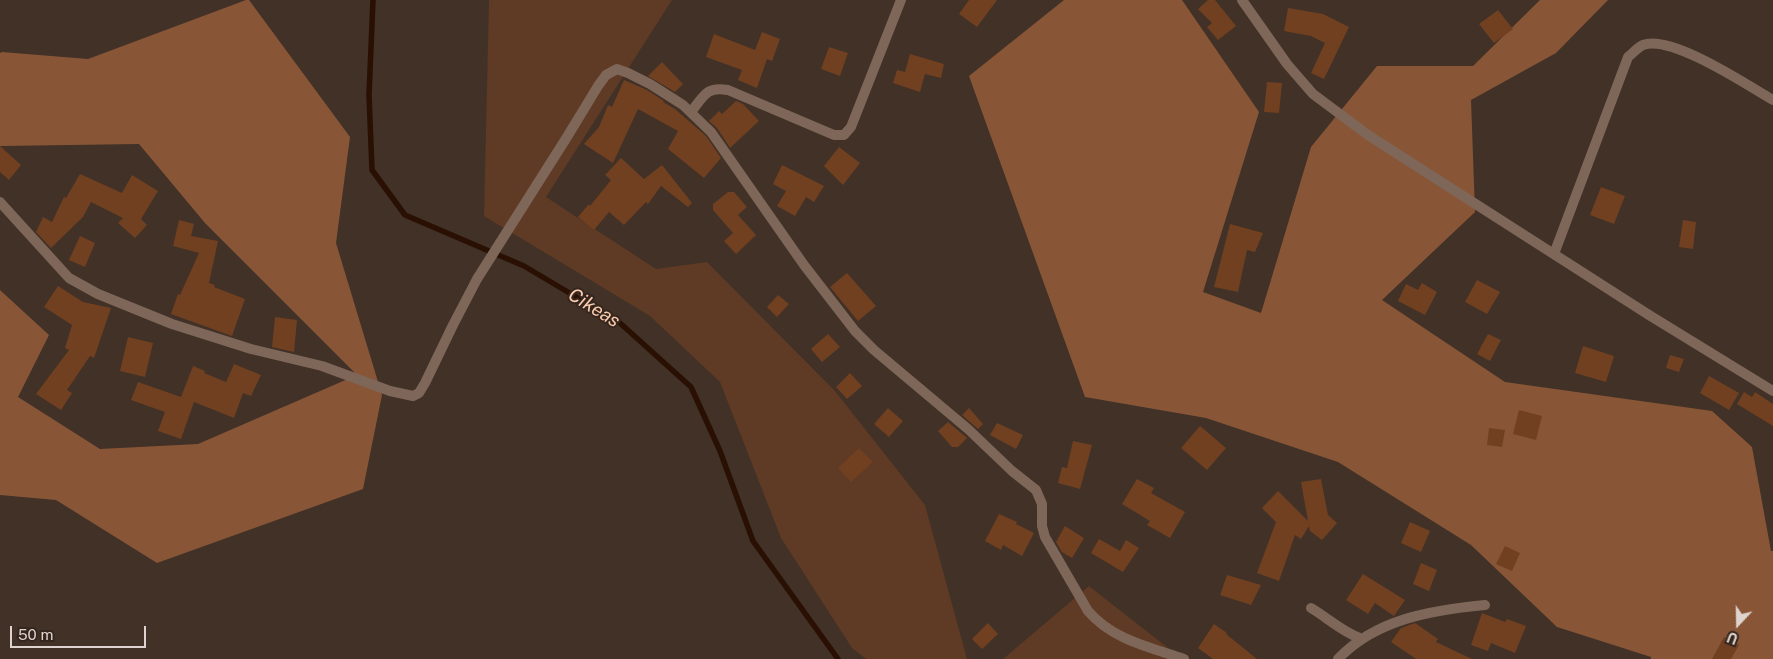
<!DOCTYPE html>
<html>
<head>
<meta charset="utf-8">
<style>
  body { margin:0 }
  #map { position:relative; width:1773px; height:659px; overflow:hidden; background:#413127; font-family:"Public Sans",sans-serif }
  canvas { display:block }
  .north { position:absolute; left:1713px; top:599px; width:50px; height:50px; -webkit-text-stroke:4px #36271e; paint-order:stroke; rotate:201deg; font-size:14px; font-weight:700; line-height:20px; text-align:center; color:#ded3ce }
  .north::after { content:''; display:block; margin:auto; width:18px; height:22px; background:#ded3ce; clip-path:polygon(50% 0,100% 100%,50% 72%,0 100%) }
  .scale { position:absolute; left:10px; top:626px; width:136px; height:22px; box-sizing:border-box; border:2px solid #ded3ce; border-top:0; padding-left:6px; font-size:15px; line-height:18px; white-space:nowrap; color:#ded3ce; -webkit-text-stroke:4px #36271e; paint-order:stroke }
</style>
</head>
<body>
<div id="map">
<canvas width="1773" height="659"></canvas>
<div class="north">U</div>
<div class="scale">50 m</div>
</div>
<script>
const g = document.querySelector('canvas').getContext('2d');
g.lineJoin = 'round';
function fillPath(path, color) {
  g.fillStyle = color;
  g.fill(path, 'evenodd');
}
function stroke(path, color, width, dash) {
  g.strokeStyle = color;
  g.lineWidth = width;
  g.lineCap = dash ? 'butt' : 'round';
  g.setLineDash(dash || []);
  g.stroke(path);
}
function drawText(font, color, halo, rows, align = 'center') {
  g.font = font + ' "Public Sans",sans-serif';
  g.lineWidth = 4;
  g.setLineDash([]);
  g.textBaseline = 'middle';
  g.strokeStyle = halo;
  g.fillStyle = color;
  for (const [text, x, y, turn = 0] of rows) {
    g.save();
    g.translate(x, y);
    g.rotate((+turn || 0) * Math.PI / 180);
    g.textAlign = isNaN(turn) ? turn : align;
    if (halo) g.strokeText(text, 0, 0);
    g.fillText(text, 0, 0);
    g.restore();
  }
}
fillPath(new Path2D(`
  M 489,0 L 672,0 L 546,197 L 656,269 L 707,262 L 835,391 L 925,505 L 967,659 L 866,659 L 852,648 L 781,538 L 720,382 L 650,316 L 484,216 Z
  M 1089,586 L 1177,655 L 1180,659 L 1003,659 Z`), '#5f3a24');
fillPath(new Path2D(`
  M 246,0 L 249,0 L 350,137 L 336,243 L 382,395 L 363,489 L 157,563 L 56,500 L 0,495 L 0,290 L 49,335 L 18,397 L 100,449 L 198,444 L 357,375 L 205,223 L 139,144 L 0,146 L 0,53 L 2,52 L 88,59 Z
  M 1064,0 L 1182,0 L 1259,112 L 1203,292 L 1261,313 L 1311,147 L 1377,66 L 1473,66 L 1540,0 L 1608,0 L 1556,53 L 1471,100 L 1475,212 L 1382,300 L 1505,382 L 1712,411 L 1752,447 L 1771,551 L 1773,551 L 1773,659 L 1651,659 L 1651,657 L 1557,627 L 1471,545 L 1338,462 L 1206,418 L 1085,397 L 969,76 Z`), '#885637');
stroke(new Path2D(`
  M 373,0 L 369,95 L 372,170 L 405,215 L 524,266 L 620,323 L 691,387 L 720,451 L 753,541 L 838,659`), '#291002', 5.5);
fillPath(new Path2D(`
  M 969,0 L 997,0 L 977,27 L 959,14 Z
  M 1208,0 L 1215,0 L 1236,26 L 1218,40 L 1207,27 L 1212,23 L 1198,9 Z
  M 1288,8 L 1323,14 L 1349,27 L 1324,79 L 1311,73 L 1325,43 L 1311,36 L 1284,31 Z
  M 1498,10 L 1513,29 L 1494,43 L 1479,24 Z
  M 762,32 L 780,39 L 772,61 L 767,59 L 757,88 L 738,80 L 742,70 L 706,57 L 714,34 L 755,50 Z
  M 829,47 L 848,53 L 840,76 L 821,69 Z
  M 910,54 L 944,64 L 941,78 L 925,74 L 920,92 L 893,83 L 897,70 L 905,72 Z
  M 662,62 L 683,84 L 675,92 L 648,76 Z
  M 624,80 L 647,90 L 664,101 L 663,102 L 675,109 L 706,136 L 721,158 L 704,178 L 668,149 L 678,131 L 638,109 L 613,163 L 584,144 L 599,127 L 608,105 L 612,107 Z
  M 1267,82 L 1282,83 L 1279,113 L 1264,112 Z
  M 736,101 L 743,104 L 759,121 L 730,148 L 717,128 L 709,121 L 719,111 L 722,114 Z
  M 0,146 L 21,165 L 9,180 L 0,172 Z
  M 839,147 L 860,163 L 843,185 L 824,166 Z
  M 621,158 L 644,179 L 662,165 L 692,203 L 688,207 L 661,186 L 648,204 L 646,202 L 624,225 L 609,212 L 594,230 L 578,217 L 589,204 L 590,206 L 611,180 L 605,175 Z
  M 782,165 L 824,186 L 814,202 L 806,197 L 795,216 L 777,206 L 786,191 L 773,184 Z
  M 80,174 L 122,193 L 132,175 L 158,191 L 141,219 L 147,225 L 135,238 L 118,223 L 123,218 L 91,202 L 83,217 L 51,248 L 36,232 L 43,217 L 52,222 L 64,197 L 66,198 Z
  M 1601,187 L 1625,196 L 1614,224 L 1590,215 Z
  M 728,192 L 734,192 L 747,207 L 738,215 L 756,235 L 736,254 L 724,241 L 733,233 L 713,210 L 713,204 Z
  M 179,220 L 194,224 L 191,236 L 218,241 L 209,283 L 215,285 L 214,287 L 245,299 L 232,336 L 171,314 L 178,294 L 180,295 L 199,253 L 173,246 Z
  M 1683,220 L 1696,222 L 1693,249 L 1679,247 Z
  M 1230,224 L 1263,233 L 1255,252 L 1247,250 L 1238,292 L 1214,287 Z
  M 80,236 L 95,243 L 85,267 L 69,260 Z
  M 847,273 L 876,306 L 858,321 L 830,287 Z
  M 1477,280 L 1500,292 L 1487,314 L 1465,302 Z
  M 1422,283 L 1437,292 L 1425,315 L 1398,301 L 1406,284 L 1418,290 Z
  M 58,286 L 83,302 L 111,308 L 94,358 L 90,356 L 67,390 L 72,393 L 61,410 L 36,394 L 69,350 L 65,348 L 72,325 L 44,307 Z
  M 778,295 L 789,304 L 777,317 L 767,307 Z
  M 275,317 L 297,320 L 294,352 L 272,347 Z
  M 828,334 L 840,347 L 822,362 L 811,349 Z
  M 1488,334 L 1501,340 L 1490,361 L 1477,354 Z
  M 128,337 L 153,343 L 145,377 L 120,371 Z
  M 1583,346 L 1614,356 L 1606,382 L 1575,373 Z
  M 1670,355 L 1684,359 L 1679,372 L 1666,368 Z
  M 234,364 L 261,375 L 251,396 L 243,393 L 234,418 L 194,402 L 181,439 L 158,431 L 165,412 L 131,400 L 138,382 L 181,397 L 193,366 L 205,371 L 204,373 L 226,382 Z
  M 850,373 L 862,386 L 847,399 L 836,387 Z
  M 1709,376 L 1739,393 L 1729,410 L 1700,393 Z
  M 1744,392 L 1752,397 L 1755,392 L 1773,404 L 1773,426 L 1737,404 Z
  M 888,408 L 903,421 L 889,437 L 874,424 Z
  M 969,408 L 983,424 L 978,429 L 962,415 Z
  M 1519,410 L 1542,416 L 1536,440 L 1513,434 Z
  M 948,422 L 967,438 L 958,447 L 952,447 L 938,431 Z
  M 997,423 L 1023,435 L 1016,449 L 990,435 Z
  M 1200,426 L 1226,448 L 1207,470 L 1181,448 Z
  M 1489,428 L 1505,430 L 1502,447 L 1487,445 Z
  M 1073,441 L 1092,445 L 1080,489 L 1058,483 L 1062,467 L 1067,468 Z
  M 859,448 L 873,462 L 851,482 L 838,468 Z
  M 1137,479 L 1154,488 L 1151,493 L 1185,512 L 1170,538 L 1147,525 L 1150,521 L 1122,504 Z
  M 1321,479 L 1328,515 L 1337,523 L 1322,540 L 1310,531 L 1309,526 L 1301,539 L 1295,535 L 1279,581 L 1257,573 L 1276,522 L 1262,508 L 1278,491 L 1308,521 L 1301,482 Z
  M 999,514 L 1017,522 L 1016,524 L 1034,533 L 1022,556 L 1003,545 L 1001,550 L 985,541 Z
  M 1410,522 L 1430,531 L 1421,552 L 1401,543 Z
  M 1065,526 L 1084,538 L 1072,558 L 1062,552 L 1056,542 Z
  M 1099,539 L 1120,551 L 1126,540 L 1139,548 L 1123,572 L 1091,553 Z
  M 1505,546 L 1520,553 L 1512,571 L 1496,564 Z
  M 1421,563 L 1437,570 L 1429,591 L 1413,584 Z
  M 1363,574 L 1405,600 L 1394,616 L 1375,603 L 1368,614 L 1346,600 Z
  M 1227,575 L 1261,585 L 1251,605 L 1220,595 Z
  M 1482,613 L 1505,622 L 1507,619 L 1526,626 L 1515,653 L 1491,643 L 1488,651 L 1471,645 Z
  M 988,623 L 998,634 L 982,649 L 972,639 Z
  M 1415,623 L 1438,639 L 1436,642 L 1472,659 L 1416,659 L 1391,642 L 1401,628 Z
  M 1214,624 L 1227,633 L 1226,634 L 1257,659 L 1213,659 L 1198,648 Z
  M 1724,637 L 1739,645 L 1731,659 L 1712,659 Z`), '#714021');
stroke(new Path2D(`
  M 1242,0 L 1287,64 L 1313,94 L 1368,135 L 1449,187 L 1649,315 L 1773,391
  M 691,112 C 704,96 706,86 728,90 L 834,135 L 844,135 L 851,127 L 901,0
  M 0,202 L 69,278 L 98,294 L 172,324 L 251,349 L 322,366 L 390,391 L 413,396 L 419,393 L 425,383 L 453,325 L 477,279 L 567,137 L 598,86 L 606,75 L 617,69 L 628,73 L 650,84 L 683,105 L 711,132 L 804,265 L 855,331 L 874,350 L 968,429 L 1012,471 L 1036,490 L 1042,504 L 1042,526 L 1045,537 L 1088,611 C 1113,640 1149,647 1184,659
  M 1554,254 L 1628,57 C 1632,54 1638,47 1643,45 C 1671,34 1747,85 1773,100
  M 1311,608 C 1328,618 1342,632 1362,639
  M 1338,659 C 1376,619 1432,610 1485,605`), '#7e6759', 10);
drawText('italic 19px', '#fbcbaf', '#36271e', [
  ["Cikeas",594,308,32]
]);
</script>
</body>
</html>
